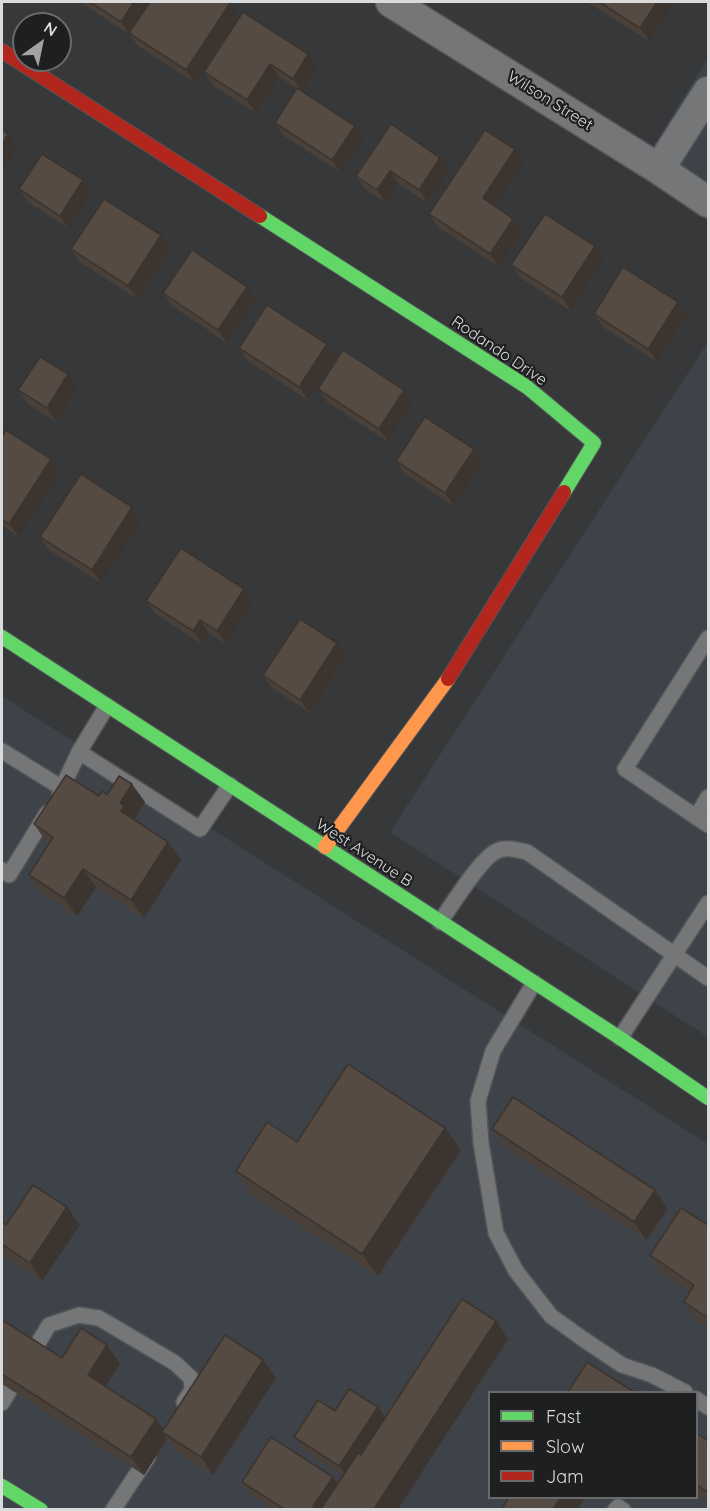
<!DOCTYPE html>
<html>
<head>
<meta charset="utf-8">
<style>
  body { margin:0 }
  #map { position:relative; width:710px; height:1511px; overflow:hidden; background:#36383a; font-family:Quicksand,sans-serif }
  canvas { display:block }
  .frame { position:absolute; inset:0; border:3px solid #d9dbdd; pointer-events:none }
  .legend { position:absolute; left:488px; top:1391px; width:210px; height:108px; box-sizing:border-box; background:#1e1f20; border:2px solid #696a6c; margin:0; padding:8px 10px; list-style:none; font-size:18px; color:#d9dbdd }
  .legend li { display:flex; align-items:center; gap:12px; height:30px }
  .legend b { width:30px; border:2px solid #696a6c }
  .north { position:absolute; left:12px; top:12px; width:60px; height:60px; box-sizing:border-box; background:#1e1f20; border:2px solid #696a6c; border-radius:50%; rotate:33deg; font-size:16px; font-weight:700; line-height:24px; text-align:center; color:#d9dbdd }
  .north::after { content:''; display:block; margin:auto; width:21px; height:27px; background:#a0a2a4; clip-path:polygon(50% 0,100% 100%,50% 72%,0 100%) }
</style>
</head>
<body>
<div id="map">
<canvas width="710" height="1511"></canvas>
<div class="frame"></div>
<ul class="legend">
<li><b style="height:8px;background:#63d668"></b>Fast</li>
<li><b style="height:8px;background:#ff974d"></b>Slow</li>
<li><b style="height:8px;background:#b3261e"></b>Jam</li>
</ul>
<div class="north">N</div>
</div>
<script>
const g = document.querySelector('canvas').getContext('2d');
g.lineJoin = 'round';
function fillPath(path, color) {
  g.fillStyle = color;
  g.fill(path, 'evenodd');
}
function stroke(path, color, width, dash) {
  g.strokeStyle = color;
  g.lineWidth = width;
  g.lineCap = dash ? 'butt' : 'round';
  g.setLineDash(dash || []);
  g.stroke(path);
}
function drawText(font, color, halo, rows, align = 'center') {
  g.font = font + ' Quicksand,sans-serif';
  g.lineWidth = 4.5;
  g.setLineDash([]);
  g.textBaseline = 'middle';
  g.strokeStyle = halo;
  g.fillStyle = color;
  for (const [text, x, y, turn = 0] of rows) {
    g.save();
    g.translate(x, y);
    g.rotate((+turn || 0) * Math.PI / 180);
    g.textAlign = isNaN(turn) ? turn : align;
    if (halo) g.strokeText(text, 0, 0);
    g.fillText(text, 0, 0);
    g.restore();
  }
}
fillPath(new Path2D(`
  M 708,58 L 708,220 L 638,172 Z
  M 708,342 L 708,1037 L 390,832 Z
  M 2,696 L 708,1144 L 708,1509 L 2,1509 ZM 490,1392 L 696,1392 L 696,1498 L 490,1498 Z`), '#3e434a');
const lane = new Path2D(`
  M 708,638 L 625,769 L 708,825
  M 107,706 L 79,752 L 200,829 L 230,785
  M 2,751 L 62,788
  M 60,792 L 79,752
  M 696,817 L 708,797
  M 2,870 L 9,875 L 47,813
  M 440,922 C 451,906 480,860 495,852 C 505,846 516,850 527,852 L 708,978
  M 534,983 L 493,1051 L 478,1101 L 481,1143 L 496,1233 L 516,1271 L 551,1316 L 583,1339 L 622,1365 L 652,1375 L 685,1392
  M 620,1038 L 708,903
  M 696,1399 L 708,1407
  M 2,1403 L 49,1325 L 79,1315 L 99,1318 L 175,1363 L 191,1378 L 192,1390 L 184,1402
  M 113,1510 L 148,1457
  M 615,1510 L 618,1507 L 623,1510`);
const street = new Path2D(`
  M 391,2 L 659,169 L 708,202
  M 659,169 L 708,92`);
const fast = new Path2D(`
  M 260,216 L 527,387 L 594,443 L 564,492
  M 2,637 L 620,1038 L 708,1098
  M 2,1486 L 41,1510`);
const slow = new Path2D(`
  M 325,847 L 448,679`);
const jam = new Path2D(`
  M 2,51 L 260,216
  M 448,679 L 564,492`);
stroke(lane, '#535456', 18);
stroke(street, '#535456', 33);
stroke(fast, '#535456', 16);
stroke(slow, '#535456', 16);
stroke(jam, '#535456', 16);
stroke(lane, '#757677', 15);
stroke(street, '#757677', 30);
stroke(fast, '#63d668', 14);
stroke(slow, '#ff974d', 14);
stroke(jam, '#b3261e', 14);
fillPath(new Path2D(`
  M 80,2 L 227,2 L 239,16 L 195,83 L 138,46 L 130,35 Z
  M 587,2 L 675,2 L 649,41 Z
  M 243,12 L 318,67 L 302,92 L 280,77 L 256,113 L 213,86 L 204,72 Z
  M 275,123 L 364,139 L 341,173 L 284,136 Z
  M 391,124 L 450,171 L 428,203 L 399,184 L 386,203 L 365,189 L 356,176 Z
  M 515,149 L 524,163 L 495,207 L 513,219 L 522,232 L 499,267 L 438,227 L 429,214 Z
  M 83,180 L 92,193 L 69,229 L 28,202 L 19,189 Z
  M 71,249 L 170,249 L 137,299 L 80,262 Z
  M 604,259 L 571,311 L 521,278 L 511,265 Z
  M 163,293 L 256,301 L 227,343 L 172,306 Z
  M 594,314 L 687,315 L 657,362 L 603,327 Z
  M 327,344 L 336,357 L 308,400 L 248,361 L 239,348 Z
  M 77,388 L 56,422 L 27,403 L 18,390 Z
  M 318,389 L 404,390 L 413,403 L 388,442 L 327,402 Z
  M 2,437 L 51,459 L 61,473 L 19,537 L 2,526 Z
  M 396,461 L 483,462 L 454,506 L 405,474 Z
  M 132,507 L 142,521 L 101,583 L 49,550 L 40,537 Z
  M 146,601 L 253,602 L 226,644 L 209,633 L 202,644 L 156,614 Z
  M 346,656 L 310,713 L 272,688 L 263,675 Z
  M 107,795 L 145,802 L 134,819 L 181,860 L 144,918 L 96,887 L 77,916 L 41,893 L 29,875 L 49,844 L 47,843 L 34,824 L 99,796 Z
  M 445,1128 L 461,1150 L 378,1276 L 251,1194 L 236,1171 L 297,1142 Z
  M 492,1129 L 668,1209 L 646,1240 L 505,1147 Z
  M 2,1222 L 6,1225 L 80,1225 L 42,1281 L 2,1254 Z
  M 708,1225 L 708,1328 L 696,1320 L 684,1302 L 690,1292 L 663,1274 L 650,1255 Z
  M 2,1325 L 62,1358 L 107,1345 L 120,1364 L 106,1386 L 163,1429 L 263,1360 L 276,1378 L 213,1475 L 175,1450 L 167,1439 L 144,1475 L 2,1384 Z
  M 508,1339 L 398,1509 L 273,1509 L 251,1495 L 242,1482 L 333,1477 L 338,1484 L 343,1476 L 304,1450 L 294,1437 L 335,1411 L 378,1407 L 385,1418 Z
  M 696,1433 L 708,1441 L 708,1502 L 696,1494 Z`), '#4a403a');
fillPath(new Path2D(`
  M 134,2 L 152,2 L 130,35 L 121,22 Z
  M 657,2 L 675,2 L 649,41 L 640,28 Z
  M 230,3 L 239,16 L 195,83 L 186,70 Z
  M 308,54 L 318,67 L 302,92 L 293,79 Z
  M 270,64 L 280,77 L 256,113 L 247,100 Z
  M 355,126 L 364,139 L 341,173 L 332,160 Z
  M 8,134 L 17,148 L 2,172 L 2,145 Z
  M 515,149 L 524,163 L 492,212 L 483,198 Z
  M 440,158 L 450,171 L 428,203 L 419,190 Z
  M 390,171 L 399,184 L 386,203 L 377,190 Z
  M 83,180 L 92,193 L 69,229 L 60,216 Z
  M 513,219 L 522,232 L 499,267 L 490,254 Z
  M 161,235 L 170,249 L 137,299 L 128,286 Z
  M 595,246 L 604,259 L 571,311 L 562,297 Z
  M 247,287 L 256,301 L 227,343 L 218,330 Z
  M 678,302 L 687,315 L 657,362 L 648,349 Z
  M 327,344 L 336,357 L 308,400 L 299,387 Z
  M 68,374 L 77,388 L 56,422 L 47,408 Z
  M 404,390 L 413,403 L 388,442 L 379,429 Z
  M 474,449 L 483,462 L 454,506 L 445,493 Z
  M 51,459 L 61,473 L 19,537 L 9,524 Z
  M 132,507 L 142,521 L 101,583 L 92,570 Z
  M 244,589 L 253,602 L 226,644 L 217,631 Z
  M 200,620 L 209,633 L 202,644 L 193,631 Z
  M 337,643 L 346,656 L 310,713 L 300,700 Z
  M 132,784 L 145,802 L 134,820 L 121,811 L 120,803 Z
  M 168,842 L 181,860 L 144,918 L 131,900 Z
  M 83,869 L 96,887 L 77,916 L 64,898 Z
  M 445,1128 L 461,1150 L 378,1276 L 362,1254 Z
  M 655,1190 L 668,1209 L 646,1240 L 634,1222 Z
  M 67,1207 L 80,1225 L 42,1281 L 30,1263 Z
  M 496,1321 L 508,1339 L 398,1509 L 374,1509 Z
  M 107,1345 L 120,1364 L 101,1393 L 88,1375 Z
  M 263,1360 L 276,1378 L 213,1475 L 201,1457 Z
  M 378,1407 L 387,1420 L 349,1479 L 339,1466 Z
  M 156,1419 L 168,1436 L 162,1432 L 167,1439 L 144,1475 L 131,1457 Z
  M 333,1477 L 342,1490 L 329,1509 L 311,1509 Z
  M 561,1497 L 585,1497 L 578,1509 L 553,1509 Z`), '#3c342f');
const building = new Path2D(`
  M 90,2 L 134,2 L 121,22 Z
  M 150,2 L 227,2 L 230,3 L 186,70 L 129,33 Z
  M 599,2 L 657,2 L 640,28 Z
  M 243,12 L 308,54 L 293,79 L 270,64 L 247,100 L 204,72 Z
  M 297,88 L 355,126 L 332,160 L 275,123 Z
  M 391,124 L 440,158 L 419,190 L 390,171 L 377,190 L 356,176 Z
  M 2,130 L 8,134 L 2,145 Z
  M 485,130 L 515,149 L 483,198 L 513,219 L 490,254 L 429,214 Z
  M 42,154 L 83,180 L 60,216 L 19,189 Z
  M 104,199 L 161,235 L 128,286 L 71,249 Z
  M 545,214 L 595,246 L 562,297 L 511,265 Z
  M 192,250 L 247,287 L 218,330 L 163,293 Z
  M 623,267 L 678,302 L 648,349 L 594,314 Z
  M 267,305 L 327,344 L 299,387 L 239,348 Z
  M 343,350 L 404,390 L 379,429 L 318,389 Z
  M 40,357 L 68,374 L 47,408 L 18,390 Z
  M 425,417 L 474,449 L 445,493 L 396,461 Z
  M 6,430 L 51,459 L 9,524 L 2,519 L 2,437 Z
  M 81,474 L 132,507 L 92,570 L 40,537 Z
  M 181,548 L 244,589 L 217,631 L 200,620 L 193,631 L 146,601 Z
  M 300,619 L 337,643 L 300,700 L 263,675 Z
  M 66,775 L 99,796 L 102,791 L 107,795 L 119,776 L 132,784 L 120,803 L 124,806 L 121,811 L 168,842 L 131,900 L 83,869 L 64,898 L 29,875 L 53,837 L 34,824 Z
  M 348,1064 L 445,1128 L 362,1254 L 236,1171 L 267,1122 L 297,1142 Z
  M 513,1097 L 655,1190 L 634,1222 L 492,1129 Z
  M 33,1185 L 67,1207 L 30,1263 L 2,1244 L 2,1222 L 6,1225 Z
  M 681,1208 L 708,1225 L 708,1318 L 684,1302 L 694,1285 L 650,1255 Z
  M 462,1299 L 496,1321 L 374,1509 L 321,1509 L 358,1453 L 361,1455 Z
  M 4,1321 L 62,1358 L 81,1328 L 107,1345 L 88,1375 L 156,1419 L 131,1457 L 2,1374 L 2,1325 Z
  M 225,1335 L 263,1360 L 201,1457 L 162,1432 Z
  M 587,1362 L 634,1392 L 568,1392 Z
  M 349,1389 L 378,1407 L 339,1466 L 294,1437 L 318,1400 L 335,1411 Z
  M 696,1433 L 708,1441 L 708,1492 L 696,1484 Z
  M 271,1437 L 333,1477 L 311,1509 L 284,1509 L 242,1482 Z
  M 509,1497 L 561,1497 L 553,1509 L 502,1509 Z`);
fillPath(building, '#564b43');
stroke(building, '#3c342f', 1.5);
drawText('16px', '#d9dbdd', '#1e1f20', [
  ["Wilson Street",550,101,32],
  ["Rodando Drive",499,351,34],
  ["West Avenue B",364,853,33]
]);
</script>
</body>
</html>
